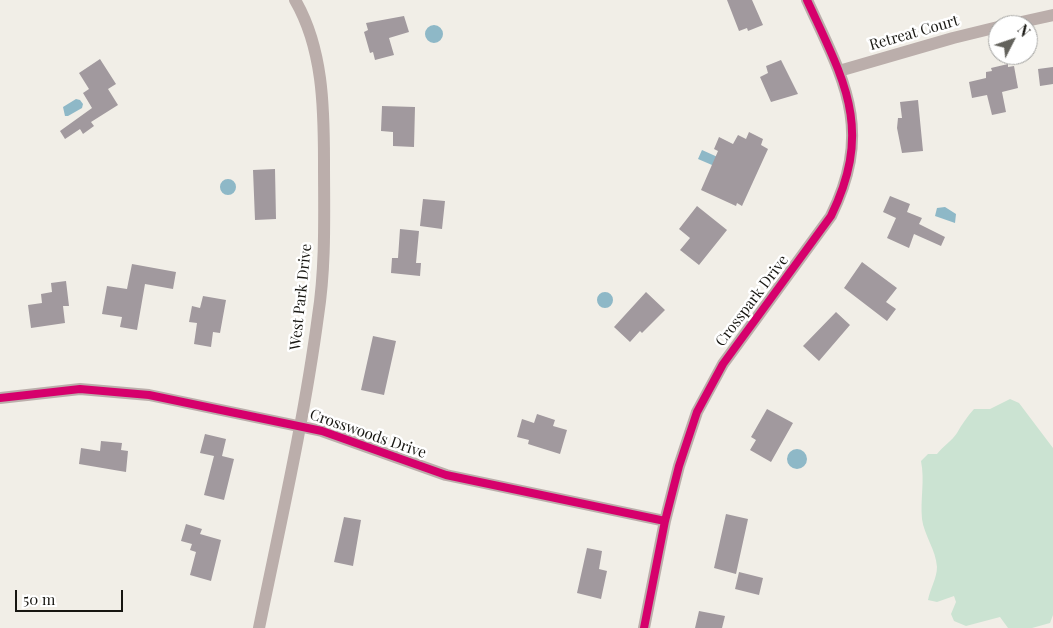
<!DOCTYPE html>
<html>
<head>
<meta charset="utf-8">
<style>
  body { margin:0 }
  #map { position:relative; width:1053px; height:628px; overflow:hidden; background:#f1eee7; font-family:"Playfair Display",serif }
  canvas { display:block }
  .north { position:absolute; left:988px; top:15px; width:50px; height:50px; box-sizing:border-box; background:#fff; border:1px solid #a2a2a0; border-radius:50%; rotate:49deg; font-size:14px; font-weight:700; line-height:20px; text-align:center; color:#171611 }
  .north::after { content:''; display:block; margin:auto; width:18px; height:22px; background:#63625c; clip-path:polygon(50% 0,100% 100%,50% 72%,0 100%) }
  .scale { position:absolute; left:15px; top:590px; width:108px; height:22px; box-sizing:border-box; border:2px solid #171611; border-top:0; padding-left:6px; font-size:15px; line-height:18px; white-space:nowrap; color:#171611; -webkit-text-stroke:4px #fff; paint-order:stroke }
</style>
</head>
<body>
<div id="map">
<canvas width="1053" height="628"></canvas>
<div class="north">N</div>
<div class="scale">50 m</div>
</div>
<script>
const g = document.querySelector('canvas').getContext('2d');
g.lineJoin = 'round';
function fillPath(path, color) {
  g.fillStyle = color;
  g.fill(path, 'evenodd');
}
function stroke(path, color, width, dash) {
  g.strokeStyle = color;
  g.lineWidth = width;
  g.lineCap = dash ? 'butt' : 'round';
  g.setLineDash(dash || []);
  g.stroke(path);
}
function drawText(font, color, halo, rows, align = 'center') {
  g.font = font + ' "Playfair Display",serif';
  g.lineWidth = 5;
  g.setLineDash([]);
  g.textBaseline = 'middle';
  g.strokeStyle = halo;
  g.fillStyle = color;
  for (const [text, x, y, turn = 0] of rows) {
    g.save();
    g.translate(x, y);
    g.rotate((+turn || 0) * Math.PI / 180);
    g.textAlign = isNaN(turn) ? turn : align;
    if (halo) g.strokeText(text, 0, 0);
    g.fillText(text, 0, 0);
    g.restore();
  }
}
fillPath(new Path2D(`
  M 1010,399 L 1019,403 L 1053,448 L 1053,615 L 1050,623 L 1032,628 L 1008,628 L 1000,617 L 966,626 L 954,621 L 951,614 L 956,602 L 954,596 L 937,602 L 928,600 C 930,589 937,578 937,567 C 936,550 924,535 922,519 C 920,499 925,481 921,461 L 928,454 L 937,454 C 943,446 952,441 957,433 C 962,424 967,417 974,409 L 990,409 Z`), '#cbe3d2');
fillPath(new Path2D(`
  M425 34a9 9 0 1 1 18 0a9 9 0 1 1-18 0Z
  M 76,99 L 80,100 L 83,104 L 82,108 L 68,116 L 65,116 L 63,107 Z
  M 702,150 L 722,159 L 719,168 L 698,159 Z
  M220 187a8 8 0 1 1 16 0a8 8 0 1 1-16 0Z
  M 945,207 L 956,214 L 955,223 L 935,216 L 937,208 Z
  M597 300a8 8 0 1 1 16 0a8 8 0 1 1-16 0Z
  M787 459a10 10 0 1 1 20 0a10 10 0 1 1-20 0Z`), '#8eb8c7');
fillPath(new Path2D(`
  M 727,0 L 752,0 L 763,25 L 748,31 L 747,28 L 739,31 Z
  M 404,16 L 409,32 L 389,38 L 394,55 L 375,60 L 373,52 L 370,53 L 364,32 L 368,30 L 366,23 Z
  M 100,59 L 116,84 L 108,89 L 118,105 L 91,122 L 94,126 L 83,134 L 80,129 L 65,139 L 60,131 L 92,108 L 83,93 L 89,89 L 79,73 Z
  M 781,60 L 798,94 L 771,102 L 760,77 L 768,73 L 766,66 Z
  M 1008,64 L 1008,67 L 1014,66 L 1018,88 L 1002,92 L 1006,112 L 992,115 L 987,95 L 972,98 L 969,82 L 986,78 L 986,72 L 992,71 L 991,68 Z
  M 1053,67 L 1053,84 L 1040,86 L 1038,69 Z
  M 918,100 L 923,151 L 902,153 L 897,128 L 898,118 L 902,118 L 900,102 Z
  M 382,106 L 415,107 L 414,147 L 393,146 L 393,132 L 381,131 Z
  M 749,132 L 763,139 L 761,145 L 768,149 L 742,206 L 737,203 L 736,206 L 701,190 L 718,151 L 714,149 L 719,137 L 733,144 L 738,135 L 746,139 Z
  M 275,169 L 276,219 L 255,220 L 253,170 Z
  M 890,196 L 910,204 L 907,212 L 922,218 L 919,224 L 945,237 L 941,246 L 914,234 L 909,248 L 887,238 L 896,218 L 883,212 Z
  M 423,199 L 445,201 L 442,229 L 420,226 Z
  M 697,206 L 727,230 L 699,265 L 680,250 L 690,238 L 679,229 Z
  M 400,229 L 419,231 L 416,263 L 421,263 L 420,276 L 391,273 L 392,258 L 398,258 Z
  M 862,262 L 897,288 L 886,302 L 896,309 L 887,321 L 844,288 Z
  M 132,264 L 176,272 L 173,289 L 145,284 L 137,330 L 120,327 L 122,317 L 102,314 L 107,286 L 127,289 Z
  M 66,281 L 69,306 L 63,306 L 65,323 L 31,328 L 28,305 L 42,303 L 41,294 L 52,292 L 51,283 Z
  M 646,292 L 665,310 L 642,333 L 640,331 L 630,342 L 614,327 Z
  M 203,296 L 226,300 L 220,333 L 213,332 L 211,347 L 194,344 L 197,323 L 189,322 L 192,306 L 200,308 Z
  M 836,312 L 850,325 L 819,361 L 803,346 Z
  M 373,336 L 396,341 L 384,395 L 361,390 Z
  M 767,409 L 793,423 L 771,462 L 750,450 L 756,440 L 751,437 Z
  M 537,414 L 555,420 L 553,426 L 567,430 L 560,454 L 528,444 L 529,440 L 517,437 L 522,419 L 534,423 Z
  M 205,434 L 226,439 L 222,456 L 234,459 L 224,500 L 204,495 L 214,456 L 200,453 Z
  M 101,441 L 122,443 L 121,450 L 128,451 L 126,472 L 79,464 L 81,448 L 100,451 Z
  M 726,514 L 748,519 L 736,574 L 714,568 Z
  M 344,517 L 361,520 L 353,566 L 334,562 Z
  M 186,524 L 202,529 L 200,534 L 221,540 L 211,581 L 190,575 L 196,552 L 190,550 L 192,544 L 181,541 Z
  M 587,548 L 602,551 L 599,569 L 607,571 L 601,599 L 577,593 Z
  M 739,572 L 763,578 L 759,595 L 735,589 Z
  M 699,611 L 725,616 L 722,628 L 695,628 Z`), '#a1999e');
stroke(new Path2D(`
  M 1008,25 L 1053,15
  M 839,71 L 953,38 L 998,27
  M 0,398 L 80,389 L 149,395 L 322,431 L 446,475 L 665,521
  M 259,628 C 280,525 304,421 318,316 C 326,265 324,213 324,162 C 324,107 323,48 295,0
  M 644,628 L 665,521 L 679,466 L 697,412 L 723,364 L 831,216 C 874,128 844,81 807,0`), '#bbaeab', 12);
stroke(new Path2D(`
  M 0,398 L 80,389 L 149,395 L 322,431 L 446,475 L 665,521
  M 644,628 L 665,521 L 679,466 L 697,412 L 723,364 L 831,216 C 874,128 844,81 807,0`), '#d6006c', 8);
drawText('15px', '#171611', '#fff', [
  ["Retreat Court",914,33,-16],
  ["West Park Drive",301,297,-84],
  ["Crosspark Drive",752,301,-53],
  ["Crosswoods Drive",368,434,19]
]);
</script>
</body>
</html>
